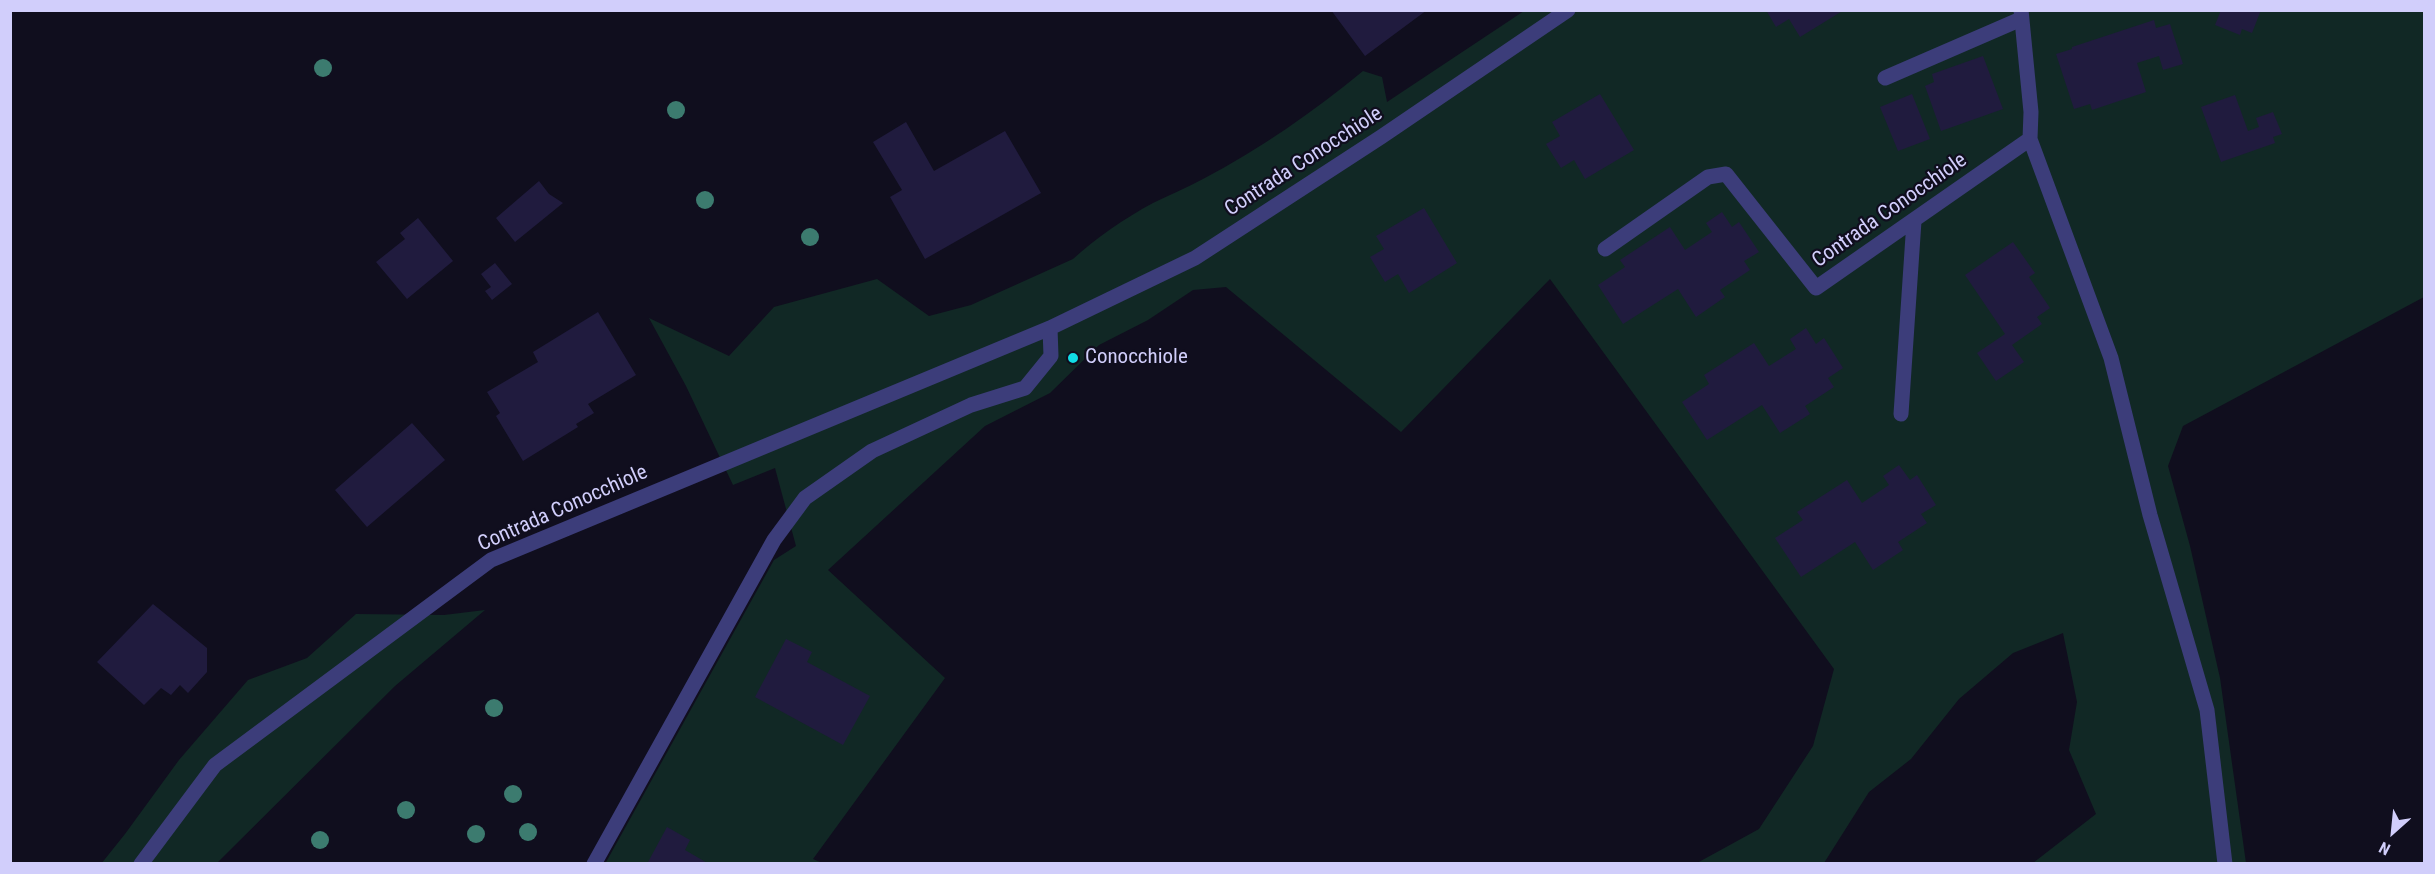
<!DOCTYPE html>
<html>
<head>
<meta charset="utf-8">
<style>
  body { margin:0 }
  #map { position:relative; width:2435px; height:874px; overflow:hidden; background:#100e1e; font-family:"Roboto Condensed",sans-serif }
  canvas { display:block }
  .frame { position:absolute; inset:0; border:12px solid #d1cefb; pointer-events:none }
  .north { position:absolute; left:2363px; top:802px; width:60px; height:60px; -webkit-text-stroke:4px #100e1e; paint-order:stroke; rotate:207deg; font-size:16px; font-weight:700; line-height:24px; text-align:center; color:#d1cefb }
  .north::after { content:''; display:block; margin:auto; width:21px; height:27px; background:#d1cefb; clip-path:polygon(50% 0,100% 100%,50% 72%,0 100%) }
</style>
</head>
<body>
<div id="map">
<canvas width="2435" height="874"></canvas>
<div class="frame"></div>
<div class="north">N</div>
</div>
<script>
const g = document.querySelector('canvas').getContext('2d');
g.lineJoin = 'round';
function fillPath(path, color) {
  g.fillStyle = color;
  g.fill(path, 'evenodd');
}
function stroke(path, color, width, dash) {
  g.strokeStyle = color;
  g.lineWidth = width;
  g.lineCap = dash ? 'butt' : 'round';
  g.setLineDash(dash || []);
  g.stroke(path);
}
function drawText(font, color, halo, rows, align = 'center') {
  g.font = font + ' "Roboto Condensed",sans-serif';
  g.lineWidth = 4.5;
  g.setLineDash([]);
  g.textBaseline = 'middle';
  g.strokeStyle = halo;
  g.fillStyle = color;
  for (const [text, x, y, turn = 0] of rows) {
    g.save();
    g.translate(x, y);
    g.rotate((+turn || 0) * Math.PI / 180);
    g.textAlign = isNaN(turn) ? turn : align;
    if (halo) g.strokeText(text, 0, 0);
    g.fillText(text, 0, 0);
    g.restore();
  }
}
fillPath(new Path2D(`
  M 1524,11 L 2424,11 L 2424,297 L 2183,426 L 2168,466 L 2190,546 L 2220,678 L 2246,863 L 2033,863 L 2096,814 L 2069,750 L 2077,702 L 2063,633 L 2013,653 L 1959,699 L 1911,759 L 1869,792 L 1824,863 L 1697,863 L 1759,829 L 1813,746 L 1834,669 L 1550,279 L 1401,432 L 1226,287 L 1193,290 L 1148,320 L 1099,345 L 1050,393 L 985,426 L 828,570 L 945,678 L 813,859 L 822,863 L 605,864 L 774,560 L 796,546 L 775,468 L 733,485 L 686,386 L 649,318 L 729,356 L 774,307 L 877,279 L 929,316 L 971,305 L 1073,259 C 1096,238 1125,218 1153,203 C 1169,195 1186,188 1203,179 C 1260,149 1313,112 1363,71 L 1382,77 L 1387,102 Z
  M 485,610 L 395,686 L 217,863 L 101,864 L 125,834 L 179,760 L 248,680 L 307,658 L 356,614 L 444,615 Z`), '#112825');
fillPath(new Path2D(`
  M 1331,10 L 1427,10 L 1365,56 Z
  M 1766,10 L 1844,10 L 1800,37 L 1789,19 L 1776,27 Z
  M 2221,10 L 2261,10 L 2252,33 L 2242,29 L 2240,35 L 2215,25 Z
  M 2154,20 L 2156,28 L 2170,24 L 2183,64 L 2163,70 L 2159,56 L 2137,63 L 2146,92 L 2092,110 L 2090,104 L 2074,109 L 2056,54 L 2072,49 L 2072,47 Z
  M 1983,56 L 2003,109 L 1941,131 L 1925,86 L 1934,82 L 1932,74 Z
  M 1600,94 L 1634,150 L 1585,179 L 1574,160 L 1561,168 L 1546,144 L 1560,136 L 1552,122 Z
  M 1912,94 L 1930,139 L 1898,151 L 1880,107 Z
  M 2235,95 L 2248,131 L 2259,127 L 2256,118 L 2273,112 L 2282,134 L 2273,137 L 2275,143 L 2221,162 L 2201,107 Z
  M 906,122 L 934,171 L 1005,131 L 1041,193 L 925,259 L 890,197 L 902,190 L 873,142 Z
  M 539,181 L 549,194 L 563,203 L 515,242 L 496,218 Z
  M 1424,208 L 1457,263 L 1409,293 L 1398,274 L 1385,282 L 1370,257 L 1384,249 L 1376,236 Z
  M 1722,212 L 1732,227 L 1739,222 L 1759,252 L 1744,261 L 1750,270 L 1720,290 L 1725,297 L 1696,317 L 1678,289 L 1623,324 L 1598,285 L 1625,267 L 1620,260 L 1670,227 L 1685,250 L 1712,232 L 1706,223 Z
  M 418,218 L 453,261 L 407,299 L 376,262 L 405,239 L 400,233 Z
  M 2013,242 L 2035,273 L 2029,277 L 2050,308 L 2037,317 L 2042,324 L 2012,345 L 2024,362 L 1996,381 L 1977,353 L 2005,334 L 1965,275 Z
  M 495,263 L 512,284 L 492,300 L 485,291 L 491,287 L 481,274 Z
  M 598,312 L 636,375 L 588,404 L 594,413 L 576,424 L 578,427 L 523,461 L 496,416 L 500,413 L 487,392 L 538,362 L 533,352 Z
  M 1806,328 L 1816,344 L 1824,338 L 1843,368 L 1828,378 L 1834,387 L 1805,406 L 1810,414 L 1780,433 L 1762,405 L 1707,440 L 1682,402 L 1709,384 L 1704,375 L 1754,343 L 1769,366 L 1796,349 L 1790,339 Z
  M 412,423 L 445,460 L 367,527 L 335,490 Z
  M 1899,465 L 1910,480 L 1917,475 L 1936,505 L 1921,514 L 1927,523 L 1898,542 L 1903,550 L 1873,570 L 1855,542 L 1801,577 L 1775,538 L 1803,520 L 1797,512 L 1847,480 L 1862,503 L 1889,485 L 1883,476 Z
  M 153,604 L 207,648 L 207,672 L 188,693 L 180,685 L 171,695 L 161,688 L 144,705 L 97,662 Z
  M 786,639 L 812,652 L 807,662 L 870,696 L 843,745 L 755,697 Z
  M 667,827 L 690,840 L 685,850 L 709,864 L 647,864 Z`), '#201b3e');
stroke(new Path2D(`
  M 1885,78 L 2021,19
  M 2030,139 L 2111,358 L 2150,515 L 2207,710 L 2225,864
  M 1605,249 L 1708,177 L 1726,174 L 1816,288 L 2030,139 L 2031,112 L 2021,10
  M 1901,414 L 1914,221
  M 141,864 L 215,765 L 491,560 L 1050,328 L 1195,258 L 1381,137 L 1568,10
  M 594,864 L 774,540 L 805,498 L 872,451 L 971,405 L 1025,388 L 1051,356 L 1050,328`), '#3c3d7a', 15);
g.fillStyle = '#3c7b6f';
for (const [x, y] of [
  [323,68],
  [676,110],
  [705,200],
  [810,237],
  [494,708],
  [513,794],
  [406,810],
  [528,832],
  [476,834],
  [320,840]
]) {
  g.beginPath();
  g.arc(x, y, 9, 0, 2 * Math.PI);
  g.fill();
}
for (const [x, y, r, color] of [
  [1073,358,6,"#11dce5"]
]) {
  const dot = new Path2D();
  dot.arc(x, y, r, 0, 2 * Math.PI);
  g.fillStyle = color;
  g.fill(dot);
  stroke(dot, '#100e1e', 2);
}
drawText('21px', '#d1cefb', '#100e1e', [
  ["Contrada Conocchiole",1304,162,-33],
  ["Contrada Conocchiole",1890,211,-35],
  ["Contrada Conocchiole",563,509,-24]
]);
drawText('21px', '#d1cefb', '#100e1e', [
  ["Conocchiole",1085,358]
], 'left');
</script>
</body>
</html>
